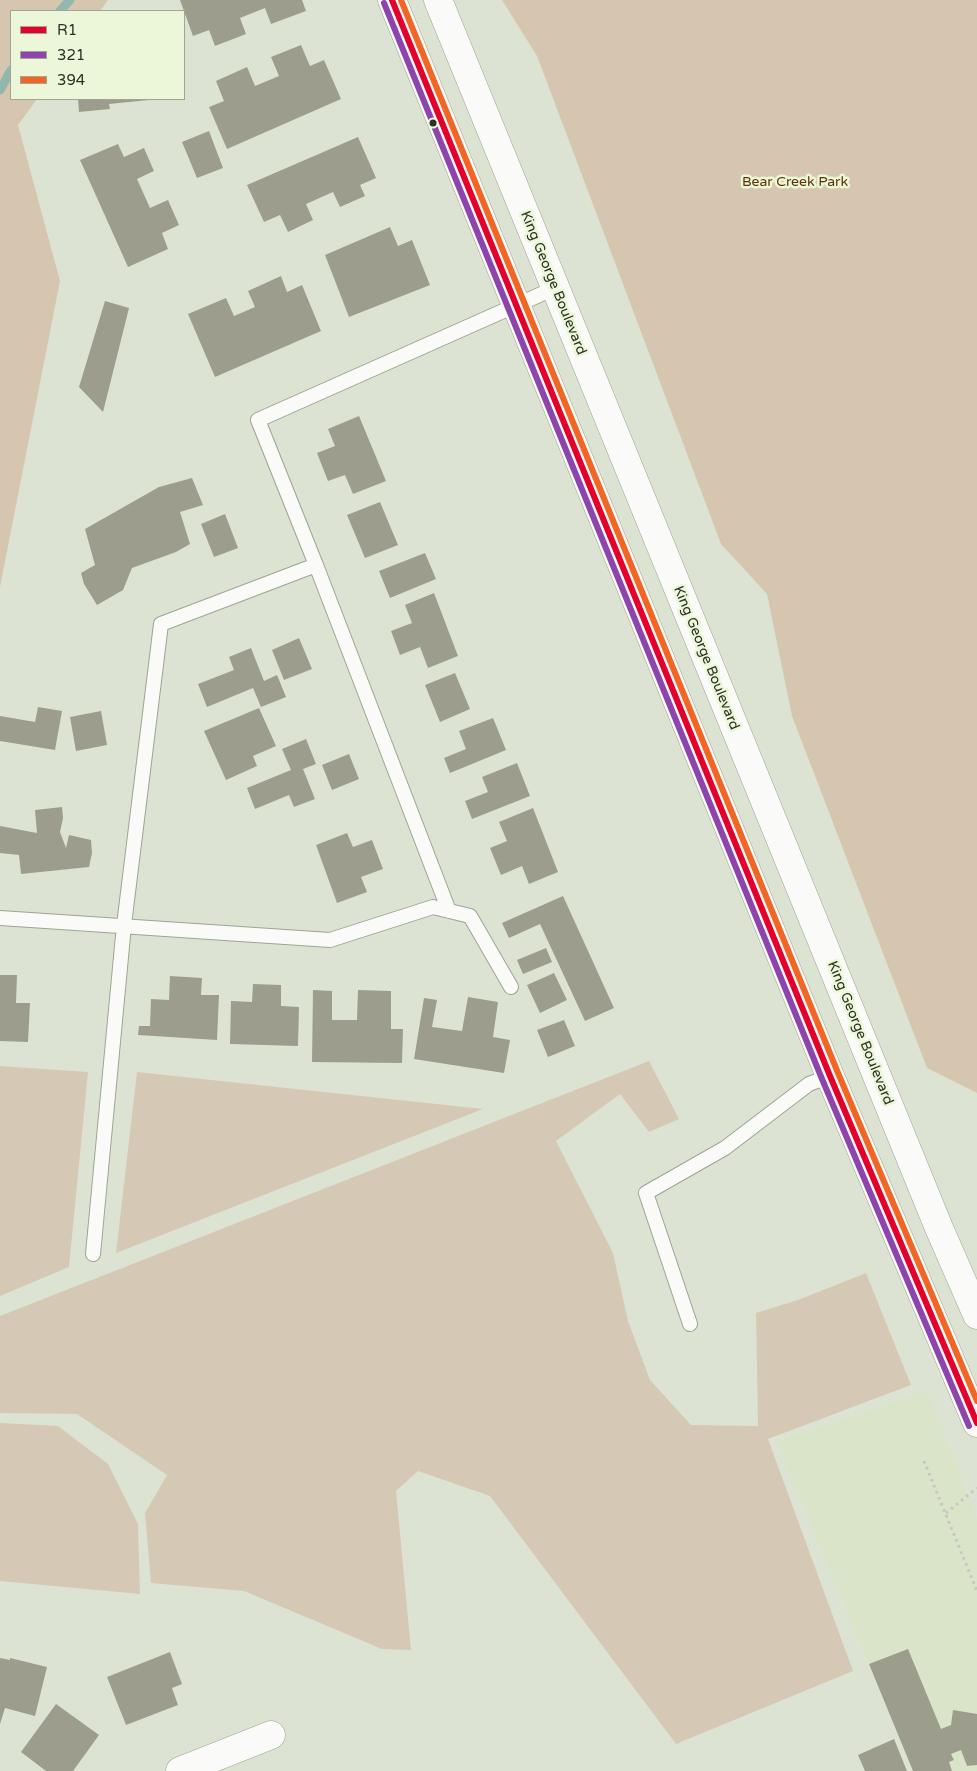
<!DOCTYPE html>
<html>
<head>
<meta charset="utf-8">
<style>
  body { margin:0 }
  #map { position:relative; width:977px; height:1771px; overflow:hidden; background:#dde3d2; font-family:"Varela Round",sans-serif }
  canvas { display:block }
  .legend { position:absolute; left:10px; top:10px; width:175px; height:90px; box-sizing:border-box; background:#ecf7d9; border:1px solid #9fa791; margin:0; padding:6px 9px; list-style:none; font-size:15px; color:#2c3025 }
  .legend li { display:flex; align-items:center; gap:10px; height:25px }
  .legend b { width:25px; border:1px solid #9fa791 }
</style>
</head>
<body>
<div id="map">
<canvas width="977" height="1771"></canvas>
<ul class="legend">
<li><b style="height:6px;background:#e4002b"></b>R1</li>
<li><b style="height:6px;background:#8e44ad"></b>321</li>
<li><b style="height:6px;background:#f26522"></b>394</li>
</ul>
</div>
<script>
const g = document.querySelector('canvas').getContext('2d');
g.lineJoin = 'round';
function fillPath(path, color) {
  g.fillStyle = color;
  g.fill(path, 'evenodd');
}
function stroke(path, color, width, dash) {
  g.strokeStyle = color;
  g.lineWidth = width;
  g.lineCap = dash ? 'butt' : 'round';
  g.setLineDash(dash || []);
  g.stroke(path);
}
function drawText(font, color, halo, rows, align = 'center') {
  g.font = font + ' "Varela Round",sans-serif';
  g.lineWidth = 5;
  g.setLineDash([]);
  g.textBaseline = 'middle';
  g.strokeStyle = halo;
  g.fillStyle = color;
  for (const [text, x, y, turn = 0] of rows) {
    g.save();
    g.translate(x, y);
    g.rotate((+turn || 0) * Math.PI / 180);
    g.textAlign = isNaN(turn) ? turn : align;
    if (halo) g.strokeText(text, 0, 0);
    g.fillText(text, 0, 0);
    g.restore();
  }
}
fillPath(new Path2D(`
  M 927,1391 L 977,1518 L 977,1771 L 913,1771 L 777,1442 Z`), '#dae4c8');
fillPath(new Path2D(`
  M 649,1061 L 679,1119 L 649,1132 L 620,1094 L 556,1141 L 613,1253 L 628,1321 L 650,1380 L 691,1425 L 758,1426 L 756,1313 L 798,1300 L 866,1273 L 911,1385 L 768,1439 L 853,1671 L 676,1744 L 490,1496 L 418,1471 L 396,1491 L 411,1650 L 382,1649 L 244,1591 L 151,1583 L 145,1513 L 167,1475 L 77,1414 L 0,1413 L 0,1316 Z
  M 0,1066 L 88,1072 L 69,1267 L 0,1296 Z
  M 137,1072 L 483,1109 L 116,1253 Z
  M 0,1423 L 58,1426 L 108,1464 L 138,1524 L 140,1594 L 0,1581 Z`), '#d5c9b6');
fillPath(new Path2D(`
  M 0,0 L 108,0 L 100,11 L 11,11 L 11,99 L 37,99 L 18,125 L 60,281 L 0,587 Z
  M 502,0 L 977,0 L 977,1093 L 927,1068 L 792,716 L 767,594 L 721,544 L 537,56 Z`), '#d6c6b0');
stroke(new Path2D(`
  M 60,11 L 70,0
  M 0,90 L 11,70`), '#93b7ae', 9);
fillPath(new Path2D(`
  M 180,0 L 302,0 L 306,11 L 271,24 L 265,8 L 240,18 L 246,34 L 215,46 L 209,30 L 193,36 Z
  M 301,45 L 310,66 L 324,60 L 341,99 L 227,149 L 209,107 L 224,101 L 216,81 L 247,67 L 255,86 L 279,76 L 271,57 Z
  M 78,99 L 149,99 L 149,100 L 109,104 L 110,109 L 79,112 Z
  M 209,131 L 223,168 L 197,178 L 182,142 Z
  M 358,137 L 376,178 L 360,185 L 365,196 L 340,207 L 333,192 L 306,204 L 313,220 L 288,232 L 280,215 L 264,222 L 247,185 Z
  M 118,144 L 124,157 L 144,148 L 154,171 L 137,179 L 150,208 L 168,200 L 179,225 L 162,233 L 168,249 L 128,267 L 80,160 Z
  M 390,227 L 398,246 L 412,240 L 430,285 L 349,317 L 325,255 Z
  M 281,276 L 287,292 L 302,285 L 321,331 L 215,377 L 188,314 L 226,298 L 234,316 L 255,307 L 248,291 Z
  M 105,301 L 129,308 L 103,412 L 79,387 Z
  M 359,416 L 386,481 L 353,494 L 345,475 L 328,481 L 317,453 L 335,446 L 328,429 Z
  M 192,478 L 203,505 L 180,512 L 190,544 L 176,552 L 132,568 L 123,590 L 97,605 L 84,584 L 81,573 L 95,565 L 85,529 L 159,487 Z
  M 380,502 L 398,545 L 365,558 L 347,515 Z
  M 225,514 L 238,548 L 214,557 L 201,524 Z
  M 425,553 L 436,579 L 390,598 L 379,571 Z
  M 434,593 L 458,656 L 428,668 L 420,647 L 400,655 L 391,631 L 412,623 L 405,605 Z
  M 299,638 L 312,669 L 284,680 L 272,650 Z
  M 251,648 L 264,681 L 277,675 L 286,697 L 261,707 L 253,688 L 207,707 L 198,684 L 234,670 L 229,657 Z
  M 455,673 L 470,709 L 440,722 L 425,685 Z
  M 38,707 L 62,711 L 55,750 L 0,741 L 0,716 L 35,722 Z
  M 259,708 L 276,746 L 253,756 L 257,766 L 226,780 L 204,731 Z
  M 101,711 L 107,745 L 76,751 L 70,717 Z
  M 493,718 L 506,750 L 450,773 L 444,758 L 466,749 L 459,731 Z
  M 306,739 L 316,764 L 303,769 L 315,799 L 294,807 L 289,795 L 255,809 L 247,788 L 291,770 L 282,749 Z
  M 349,754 L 359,779 L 332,790 L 322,765 Z
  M 517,763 L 530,796 L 472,819 L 465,801 L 488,792 L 482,777 Z
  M 62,807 L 63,818 L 60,832 L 66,848 L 69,835 L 91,840 L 92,853 L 89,867 L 21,874 L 19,855 L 0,853 L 0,826 L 37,833 L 35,810 Z
  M 533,808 L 558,872 L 529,884 L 522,866 L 501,875 L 490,848 L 507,841 L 499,822 Z
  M 347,833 L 353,847 L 372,840 L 383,869 L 361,877 L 367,892 L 337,903 L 316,845 Z
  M 563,896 L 614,1008 L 585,1021 L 540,924 L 509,938 L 502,923 Z
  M 546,948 L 552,962 L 523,974 L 517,960 Z
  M 554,973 L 567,1000 L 540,1013 L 527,985 Z
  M 0,975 L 17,975 L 16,1003 L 30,1003 L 28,1042 L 0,1041 Z
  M 170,976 L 202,978 L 201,995 L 219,995 L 217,1040 L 138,1035 L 139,1026 L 150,1026 L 151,999 L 169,1000 Z
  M 253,984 L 281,985 L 281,1006 L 299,1007 L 298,1046 L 230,1044 L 231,1001 L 252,1002 Z
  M 313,990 L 332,991 L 332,1020 L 357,1020 L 358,990 L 391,991 L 391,1029 L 403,1029 L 402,1063 L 312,1062 Z
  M 468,997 L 498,1002 L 493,1037 L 510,1040 L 504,1073 L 414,1059 L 424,998 L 437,1000 L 432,1027 L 462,1031 Z
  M 564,1020 L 575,1046 L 548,1057 L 537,1030 Z
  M 908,1649 L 941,1729 L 951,1725 L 953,1710 L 977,1714 L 977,1765 L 967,1766 L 961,1750 L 951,1754 L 954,1760 L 949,1762 L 952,1771 L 913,1771 L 869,1664 Z
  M 170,1652 L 182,1684 L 172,1688 L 178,1705 L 126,1725 L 107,1677 Z
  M 0,1658 L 10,1660 L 10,1658 L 47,1667 L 35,1716 L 5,1708 L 0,1724 Z
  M 56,1704 L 99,1735 L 73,1771 L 46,1771 L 21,1752 Z
  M 894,1739 L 907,1771 L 865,1771 L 858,1755 Z`), '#9d9d8e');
const service = new Path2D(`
  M 316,565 L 449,911
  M 0,918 L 330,940 L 433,907 L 470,916 L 511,987
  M 93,1254 L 124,925 L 161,624 L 316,565 L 258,420 L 555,288
  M 690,1324 L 646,1193 L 725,1148 L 809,1084 L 830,1076`);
const minor = new Path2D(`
  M 180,1771 L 271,1735`);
const primary = new Path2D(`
  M 392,0 L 830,1076 L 977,1423
  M 438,0 L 939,1228 L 977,1315`);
stroke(service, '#9ea396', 16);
stroke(minor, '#9ea396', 29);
stroke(primary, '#9ea396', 29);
stroke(new Path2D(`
  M 924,1461 L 977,1591
  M 946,1513 L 977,1488`), '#c6c7c1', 3, [2.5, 4]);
stroke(service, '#fafbf8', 14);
stroke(minor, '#fafbf8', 28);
stroke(primary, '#fafbf8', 28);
stroke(new Path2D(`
  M 392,0 L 830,1076 L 977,1423`), '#e4002b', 6);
stroke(new Path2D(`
  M 384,3 L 822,1079 L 969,1426`), '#8e44ad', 6);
stroke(new Path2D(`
  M 401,0 L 838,1073 L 977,1401`), '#f26522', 6);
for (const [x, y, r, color] of [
  [433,123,4.5,"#2c3025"]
]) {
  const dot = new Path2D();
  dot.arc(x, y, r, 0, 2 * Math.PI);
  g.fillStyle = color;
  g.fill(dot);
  stroke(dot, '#ecf7d9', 2);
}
drawText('14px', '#5e3304', '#ecf7d9', [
  ["Bear Creek Park",795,182]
]);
drawText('14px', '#2c3025', '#ecf7d9', [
  ["King George Boulevard",553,283,68],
  ["King George Boulevard",706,658,68],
  ["King George Boulevard",860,1033,68]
]);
</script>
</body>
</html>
